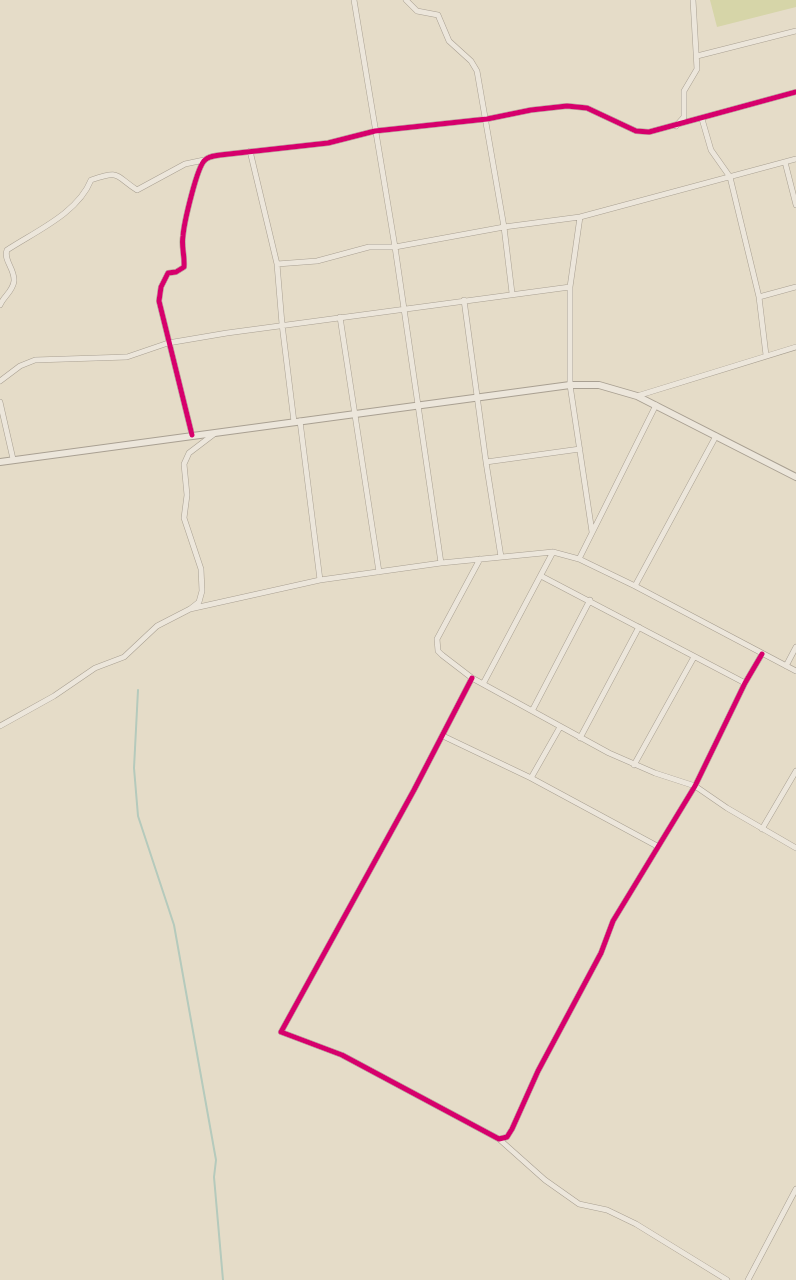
<!DOCTYPE html>
<html>
<head>
<meta charset="utf-8">
<style>
  body { margin:0 }
  canvas { display:block; background:#e5dcc8 }
</style>
</head>
<body>
<canvas width="796" height="1280"></canvas>
<script>
const g = document.querySelector('canvas').getContext('2d');
g.lineJoin = 'round';
function fillPath(path, color) {
  g.fillStyle = color;
  g.fill(path, 'evenodd');
}
function stroke(path, color, width, dash) {
  g.strokeStyle = color;
  g.lineWidth = width;
  g.lineCap = dash ? 'butt' : 'round';
  g.setLineDash(dash || []);
  g.stroke(path);
}
fillPath(new Path2D(`
  M 710,0 L 796,0 L 796,7 L 717,27 Z`), '#d6d5a8');
stroke(new Path2D(`
  M 138,690 L 134,768 L 138,816 L 174,925 L 216,1160 L 214,1177 L 223,1280`), '#b5cabc', 2);
const minor = new Path2D(`
  M 354,0 L 395,247 L 441,563
  M 406,0 L 417,11 L 438,15 L 449,41 L 471,61 L 477,71 L 504,227 L 512,293
  M 697,56 L 796,31
  M 702,119 L 711,150 L 730,177 L 759,297 L 766,355
  M 676,126 L 684,117 L 684,91 L 697,69 L 693,0
  M 250,151 L 277,264 L 282,324 L 294,422
  M 785,162 L 796,205
  M 580,217 L 570,287 L 570,385 L 592,532
  M 277,264 L 317,261 L 369,247 L 395,247 L 504,227 L 580,217 L 796,159
  M 759,297 L 796,287
  M 464,300 L 486,462 L 501,557
  M 0,305 C 4,296 13,291 14,281 C 15,269 3,260 7,250 C 36,231 78,213 91,180 C 121,170 114,175 137,190 L 185,164 L 204,160
  M 340,317 L 379,572
  M 0,381 L 20,366 L 35,360 L 127,357 L 168,343 L 227,333 L 570,287
  M 637,396 L 796,347
  M 0,402 L 13,459
  M 300,421 L 320,580
  M 192,435 L 159,301 L 161,287 L 168,273 L 176,272 L 184,267 C 185,256 181,246 183,236 C 184,223 197,166 205,160 C 209,156 215,156 220,155 L 328,143 L 375,131 L 487,119 L 531,110 L 567,106 L 587,108 L 636,131 L 649,132 L 796,92
  M 486,462 L 580,449
  M 480,559 L 437,639 L 438,651 L 442,655 L 472,678 L 609,753 L 655,773 L 695,786 L 727,808 L 796,848
  M 579,559 L 656,405
  M 541,576 L 745,683
  M 635,586 L 716,436
  M 190,609 L 320,580 L 441,563 L 553,552 L 579,559 L 635,586 L 796,671
  M 786,666 L 796,647
  M 472,678 L 414,790 L 281,1032 L 342,1055 L 499,1139 L 507,1137 L 512,1129 L 538,1071 L 601,953 L 613,921 L 695,786 L 745,683 L 762,654
  M 483,684 L 553,552
  M 532,711 L 590,600
  M 0,726 L 54,696 L 95,668 L 124,657 L 157,626 L 190,609 L 199,602 L 202,591 L 201,569 L 184,518 L 187,495 L 184,464 L 189,453 L 214,434
  M 443,736 L 531,778 L 657,846
  M 580,738 L 639,627
  M 634,765 L 694,657
  M 531,778 L 560,727
  M 762,829 L 796,771
  M 499,1139 L 545,1180 L 579,1204 L 607,1210 L 636,1224 L 727,1280
  M 748,1280 L 796,1189`);
const tertiary = new Path2D(`
  M 0,462 L 570,385 L 599,385 L 637,396 L 796,477`);
stroke(minor, '#a9a092', 6);
stroke(tertiary, '#a9a092', 8);
stroke(minor, '#ece6db', 5);
stroke(tertiary, '#ece6db', 6);
stroke(new Path2D(`
  M 192,435 L 159,301 L 161,287 L 168,273 L 176,272 L 184,267 C 185,256 181,246 183,236 C 184,223 197,166 205,160 C 209,156 215,156 220,155 L 328,143 L 375,131 L 487,119 L 531,110 L 567,106 L 587,108 L 636,131 L 649,132 L 796,92
  M 472,678 L 414,790 L 281,1032 L 342,1055 L 499,1139 L 507,1137 L 512,1129 L 538,1071 L 601,953 L 613,921 L 695,786 L 745,683 L 762,654`), '#d6006c', 5);
</script>
</body>
</html>
